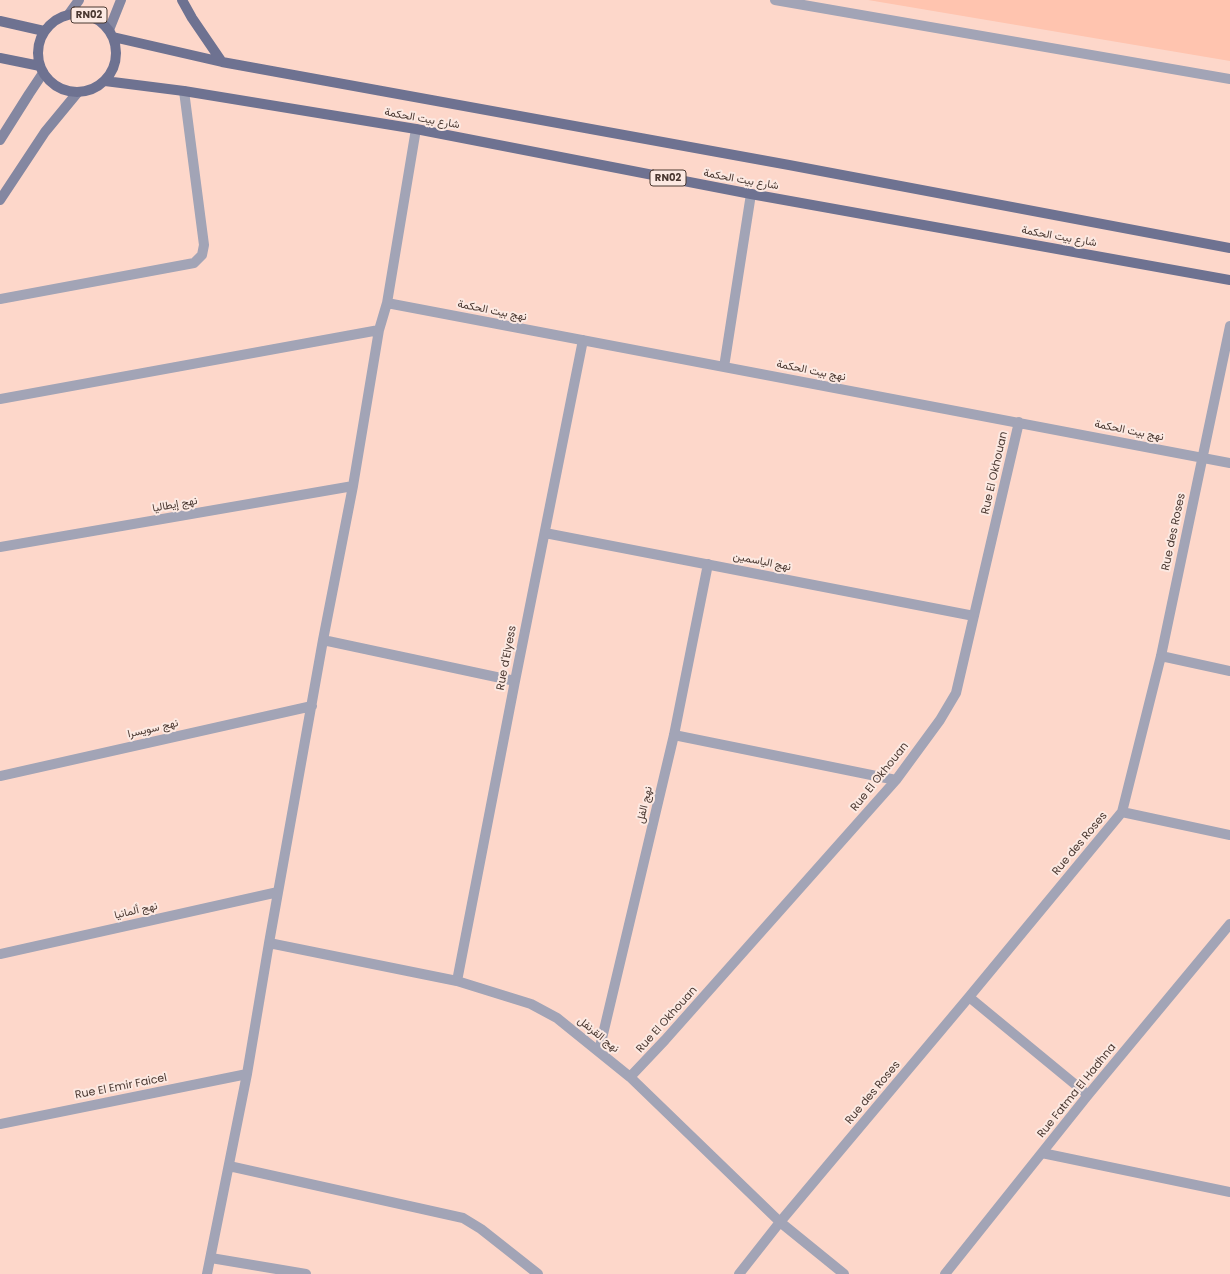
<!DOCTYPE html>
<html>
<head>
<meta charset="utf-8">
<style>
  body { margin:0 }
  canvas { display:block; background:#fdd7ca }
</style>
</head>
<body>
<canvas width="1230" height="1274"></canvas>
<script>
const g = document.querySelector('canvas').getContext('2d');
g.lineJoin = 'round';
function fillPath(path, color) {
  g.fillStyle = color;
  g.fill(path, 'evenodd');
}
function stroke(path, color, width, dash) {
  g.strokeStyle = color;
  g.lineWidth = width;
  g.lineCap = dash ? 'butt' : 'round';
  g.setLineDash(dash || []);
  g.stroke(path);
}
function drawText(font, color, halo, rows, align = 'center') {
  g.font = font + ' Poppins,Vazirmatn,sans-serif';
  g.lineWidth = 4;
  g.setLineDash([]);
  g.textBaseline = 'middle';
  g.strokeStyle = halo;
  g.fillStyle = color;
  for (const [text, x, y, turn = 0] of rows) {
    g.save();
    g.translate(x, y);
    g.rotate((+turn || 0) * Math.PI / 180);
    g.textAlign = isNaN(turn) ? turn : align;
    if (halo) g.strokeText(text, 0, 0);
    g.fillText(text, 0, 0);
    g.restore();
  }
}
fillPath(new Path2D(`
  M 868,0 L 1230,0 L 1230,61 Z`), '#ffc4af');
stroke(new Path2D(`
  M 775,0 L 1230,79`), '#a2a4b6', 10);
stroke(new Path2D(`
  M 0,299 L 194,263 L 202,255 L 204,245 L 184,91
  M 387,303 L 1230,463
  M 724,367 L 751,194
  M 0,399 L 379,330
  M 545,533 L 974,616
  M 0,547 L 353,486
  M 323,640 L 515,681
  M 1161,656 L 1230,671
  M 674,735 L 896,780
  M 0,776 L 312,706
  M 1122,812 L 1230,835
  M 269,943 L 457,981 L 531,1004 L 557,1018 L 630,1077 L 780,1222 L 844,1274
  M 0,954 L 278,892
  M 457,981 L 515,681 L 583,340
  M 969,997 L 1088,1095
  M 599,1051 L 674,735 L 708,564
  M 630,1077 L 665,1040 L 896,780 L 940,720 L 956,693 L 1019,422
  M 0,1124 L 247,1074
  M 1042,1153 L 1230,1192
  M 229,1166 L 463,1218 L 481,1229 L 538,1274
  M 211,1258 L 306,1274
  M 207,1274 L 247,1074 L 269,943 L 323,640 L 353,486 L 379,330 L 387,303 L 416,129
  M 739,1274 L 780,1222 L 969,997 L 1122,812 L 1161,656 L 1230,326
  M 945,1274 L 1088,1095 L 1230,924`), '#a2a4b6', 10);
stroke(new Path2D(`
  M 69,14 L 79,0
  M 109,30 L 121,0
  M 0,140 L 29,94 L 43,73
  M 0,200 L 45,132 L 78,92`), '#8487a1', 10);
stroke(new Path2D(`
  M 182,0 L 192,18 L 222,62
  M38 53a39 39 0 1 1 78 0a39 39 0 1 1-78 0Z
  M 0,21 L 44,31
  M 113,37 L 222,62 L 789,165 L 1230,248
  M 0,58 L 40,66
  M 105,81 L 184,91 L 416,129 L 751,194 L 1230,280`), '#6e7291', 10);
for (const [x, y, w] of [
  [89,15,36],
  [668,178,36]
]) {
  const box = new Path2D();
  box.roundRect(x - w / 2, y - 8, w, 16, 3);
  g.fillStyle = '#fce9e2';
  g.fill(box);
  stroke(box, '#4a3831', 1);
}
drawText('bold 10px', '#4a3831', null, [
  ["RN02",89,15],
  ["RN02",668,178]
]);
drawText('11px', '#4a3831', '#fce9e2', [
  ["شارع بيت الحكمة",422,119,10],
  ["شارع بيت الحكمة",741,180,10],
  ["شارع بيت الحكمة",1059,237,10],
  ["نهج بيت الحكمة",492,311,11],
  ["نهج بيت الحكمة",811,371,11],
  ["نهج بيت الحكمة",1129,431,11],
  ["Rue El Okhouan",995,473,-77],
  ["نهج إيطاليا",175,505,-10],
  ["Rue des Roses",1174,532,-78],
  ["نهج الياسمين",762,562,11],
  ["Rue d'Elyess",507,658,-79],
  ["نهج سويسرا",153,729,-13],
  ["Rue El Okhouan",880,777,-51],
  ["نهج الفل",645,805,-77],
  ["Rue des Roses",1080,844,-50],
  ["نهج ألمانيا",136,911,-13],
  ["Rue El Okhouan",667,1020,-48],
  ["نهج القرنفل",598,1035,39],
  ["Rue El Emir Faicel",121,1087,-11],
  ["Rue Fatma El Hadhna",1077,1091,-51],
  ["Rue des Roses",873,1093,-50]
]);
</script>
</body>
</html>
